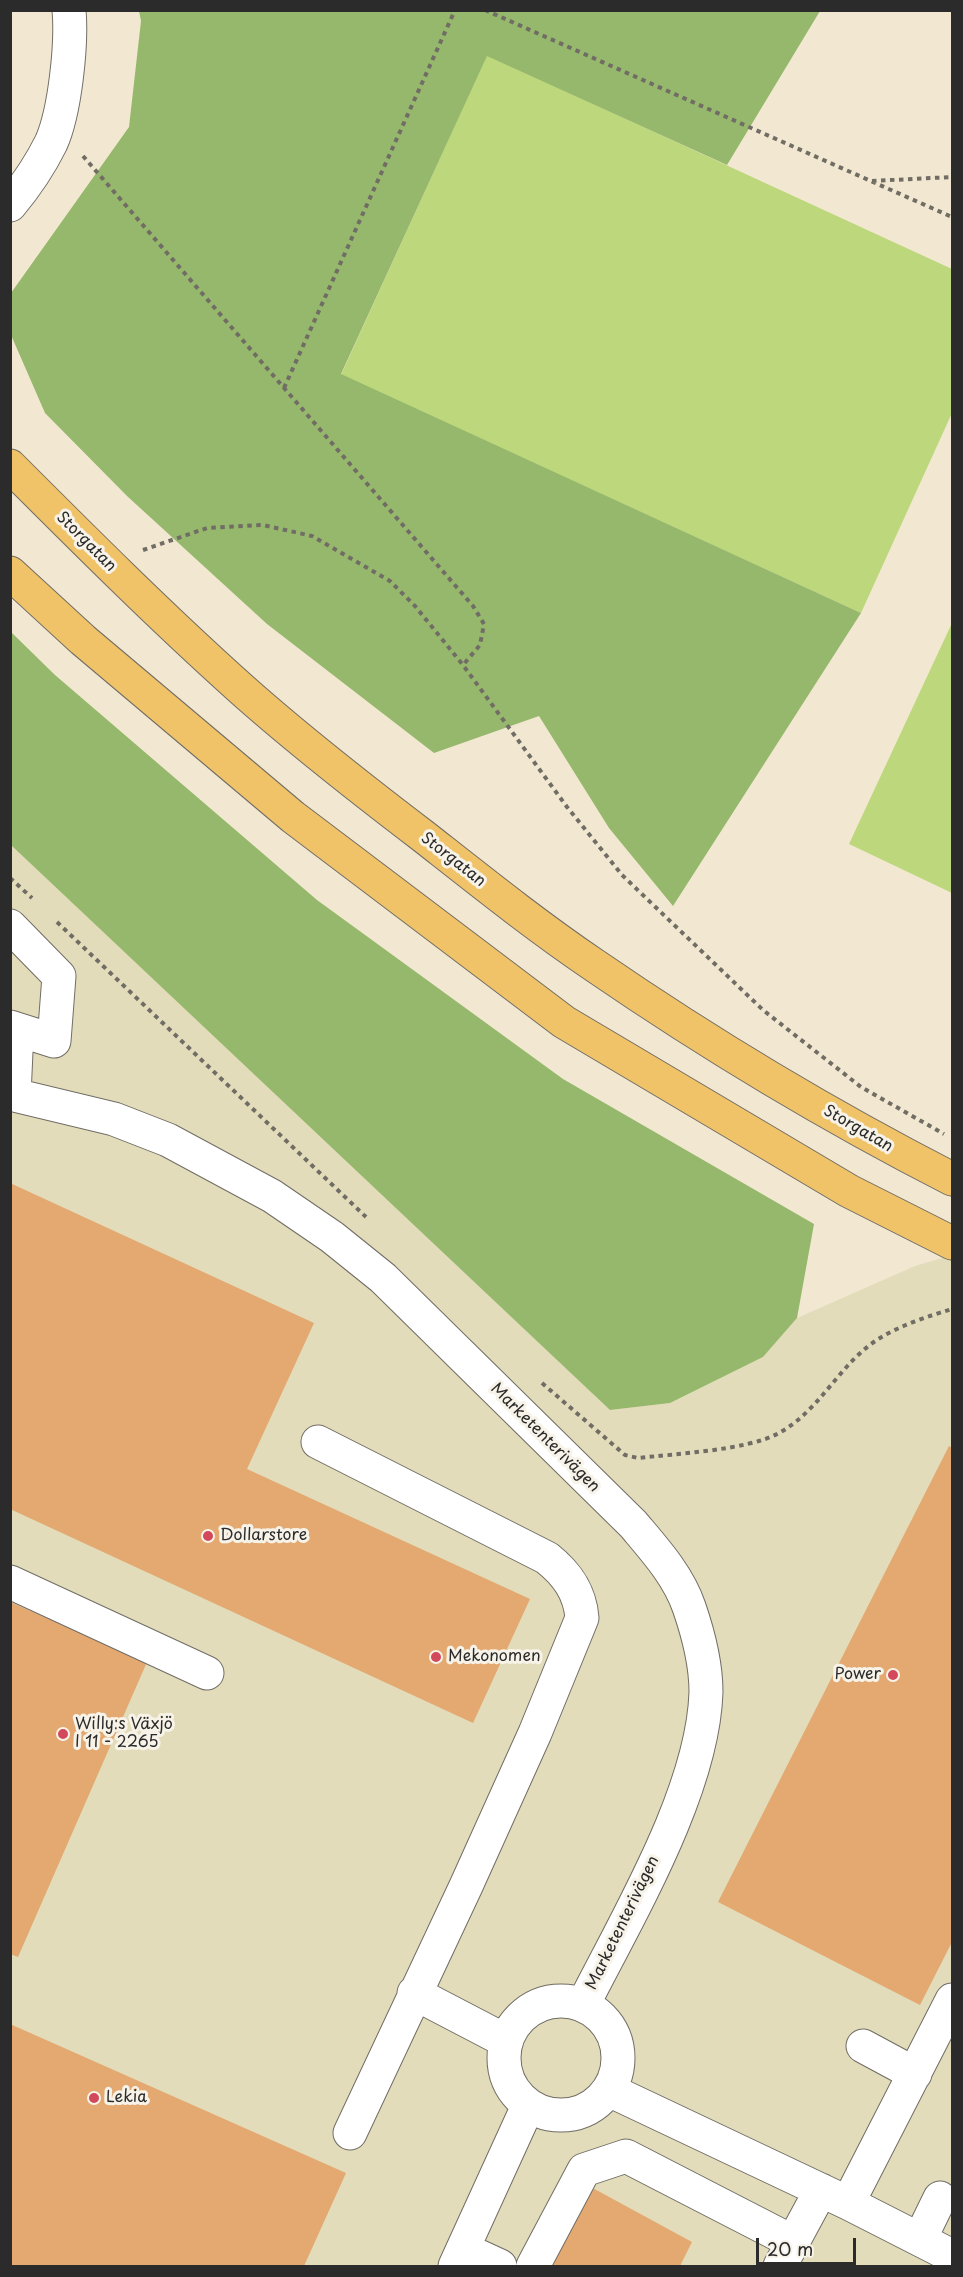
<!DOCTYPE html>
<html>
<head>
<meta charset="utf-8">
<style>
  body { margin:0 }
  #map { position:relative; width:963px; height:2277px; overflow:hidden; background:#f2e8d1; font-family:"Playpen Sans",sans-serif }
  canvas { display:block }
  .frame { position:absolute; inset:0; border:12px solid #2b2b2b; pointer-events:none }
  .scale { position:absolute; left:756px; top:2238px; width:100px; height:27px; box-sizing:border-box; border:3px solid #2b2b2b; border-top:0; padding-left:8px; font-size:18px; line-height:21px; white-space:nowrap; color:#2b2b2b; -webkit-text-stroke:4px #f7f3e8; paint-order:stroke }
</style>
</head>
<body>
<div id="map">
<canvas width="963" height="2277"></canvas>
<div class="frame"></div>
<div class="scale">20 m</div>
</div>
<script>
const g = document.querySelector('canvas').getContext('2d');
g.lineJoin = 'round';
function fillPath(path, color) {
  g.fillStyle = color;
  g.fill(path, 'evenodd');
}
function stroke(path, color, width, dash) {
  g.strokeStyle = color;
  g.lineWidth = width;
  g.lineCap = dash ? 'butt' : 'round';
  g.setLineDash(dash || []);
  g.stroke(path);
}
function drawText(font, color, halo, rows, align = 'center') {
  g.font = font + ' "Playpen Sans",sans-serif';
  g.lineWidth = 6;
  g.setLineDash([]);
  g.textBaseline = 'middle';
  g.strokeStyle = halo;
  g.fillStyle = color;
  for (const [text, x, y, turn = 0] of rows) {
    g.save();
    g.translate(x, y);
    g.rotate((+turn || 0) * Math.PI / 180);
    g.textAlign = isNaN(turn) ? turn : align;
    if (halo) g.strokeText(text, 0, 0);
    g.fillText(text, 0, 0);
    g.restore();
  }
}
fillPath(new Path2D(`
  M 10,840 L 610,1410 L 670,1403 L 763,1357 L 797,1318 L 915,1266 L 952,1255 L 952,2266 L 11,2266 Z`), '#e2dcba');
fillPath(new Path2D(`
  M 487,55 L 952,269 L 952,413 L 861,613 L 341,375 Z
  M 952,623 L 952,893 L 849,844 Z`), '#bdd77c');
fillPath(new Path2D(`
  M 139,11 L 820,11 L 727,165 L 487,56 L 341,374 L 861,613 L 673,906 L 609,828 L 539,716 L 434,753 L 267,624 L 127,496 L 45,413 L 11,335 L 11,293 L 129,127 L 141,21 Z
  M 11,632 L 55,675 L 317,900 L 563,1079 L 814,1224 L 797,1318 L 763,1357 L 670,1403 L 610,1410 L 11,845 Z`), '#96b86c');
fillPath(new Path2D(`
  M 10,1183 L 314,1323 L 247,1469 L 530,1599 L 473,1723 L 10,1509 Z
  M 949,1446 L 952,1448 L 952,1942 L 920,2005 L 718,1902 Z
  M 10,1602 L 147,1662 L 18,1957 L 10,1954 Z
  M 10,2024 L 346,2173 L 304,2266 L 10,2266 Z
  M 589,2186 L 692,2242 L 680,2266 L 545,2266 Z`), '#e3a971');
const minor = new Path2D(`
  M 10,205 C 26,186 40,165 51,143 C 65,112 72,44 69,10
  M 10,926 L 59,976 L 54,1041 L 10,1027
  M 10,1094 L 114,1119 L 168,1140 L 272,1196 L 332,1237 L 383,1278 L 633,1524 C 654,1549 678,1575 689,1607 C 698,1633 706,1664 706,1692 C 703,1791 628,1916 583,2005
  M 14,1095 L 17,1030
  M 318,1442 L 547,1558 C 567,1574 580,1592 582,1618 L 535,1733 L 466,1886 L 350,2133
  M 10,1582 L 207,1673
  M 414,1993 L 506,2041
  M504 2058a57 57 0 1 1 114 0a57 57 0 1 1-114 0Z
  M 863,2046 L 915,2074
  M 609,2090 L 848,2203 L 952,2256
  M 848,2203 L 952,2000
  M 920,2239 L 940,2198
  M 463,2249 L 500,2266
  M 455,2266 L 528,2106
  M 533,2266 L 584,2170 L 626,2156 L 793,2242
  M 780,2266 L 821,2190`);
const major = new Path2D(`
  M 10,466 C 85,541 159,615 238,686 C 297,739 360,788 423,836 C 479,880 535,925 594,965 C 709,1044 829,1116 952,1179
  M 10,573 L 83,640 L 293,817 L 564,1022 L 849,1191 L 952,1243`);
stroke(minor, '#716d65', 35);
stroke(major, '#716d65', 35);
stroke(new Path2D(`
  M 485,10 L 952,217
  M 83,156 L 473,606 L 484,624 L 480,645 L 463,665
  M 872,181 L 952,177
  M 284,388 L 455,10
  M 143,550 L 207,528 L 263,525 L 312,536 L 390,581 L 415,606 L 463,665 L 567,807 L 622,875 L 763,1010 L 861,1087 L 944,1134
  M 10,878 L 32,898
  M 57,922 L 366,1217
  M 542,1383 L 625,1455 L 638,1458 C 674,1454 747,1450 777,1434 C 820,1412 840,1362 880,1338 C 901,1325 929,1316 952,1309`), '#716d65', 4, [4.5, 4.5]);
stroke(minor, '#fff', 33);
stroke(major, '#f1c369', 33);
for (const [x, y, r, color] of [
  [208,1536,6,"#d1495b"],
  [436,1657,6,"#d1495b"],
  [893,1675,6,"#d1495b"],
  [63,1734,6,"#d1495b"],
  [94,2098,6,"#d1495b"]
]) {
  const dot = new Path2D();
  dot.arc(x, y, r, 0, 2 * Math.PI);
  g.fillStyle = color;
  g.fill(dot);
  stroke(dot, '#f7f3e8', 2);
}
drawText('16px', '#2b2b2b', '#f7f3e8', [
  ["Storgatan",86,542,45],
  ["Storgatan",453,860,38],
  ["Storgatan",858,1129,30],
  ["Marketenterivägen",545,1438,45],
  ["Marketenterivägen",623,1923,-64]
]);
drawText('16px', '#2b2b2b', '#f7f3e8', [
  ["Dollarstore",220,1536],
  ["Mekonomen",448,1657],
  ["Power",881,1675,"right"],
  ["Willy:s Växjö",75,1725],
  ["I 11 - 2265",75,1743],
  ["Lekia",106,2098]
], 'left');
</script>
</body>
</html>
